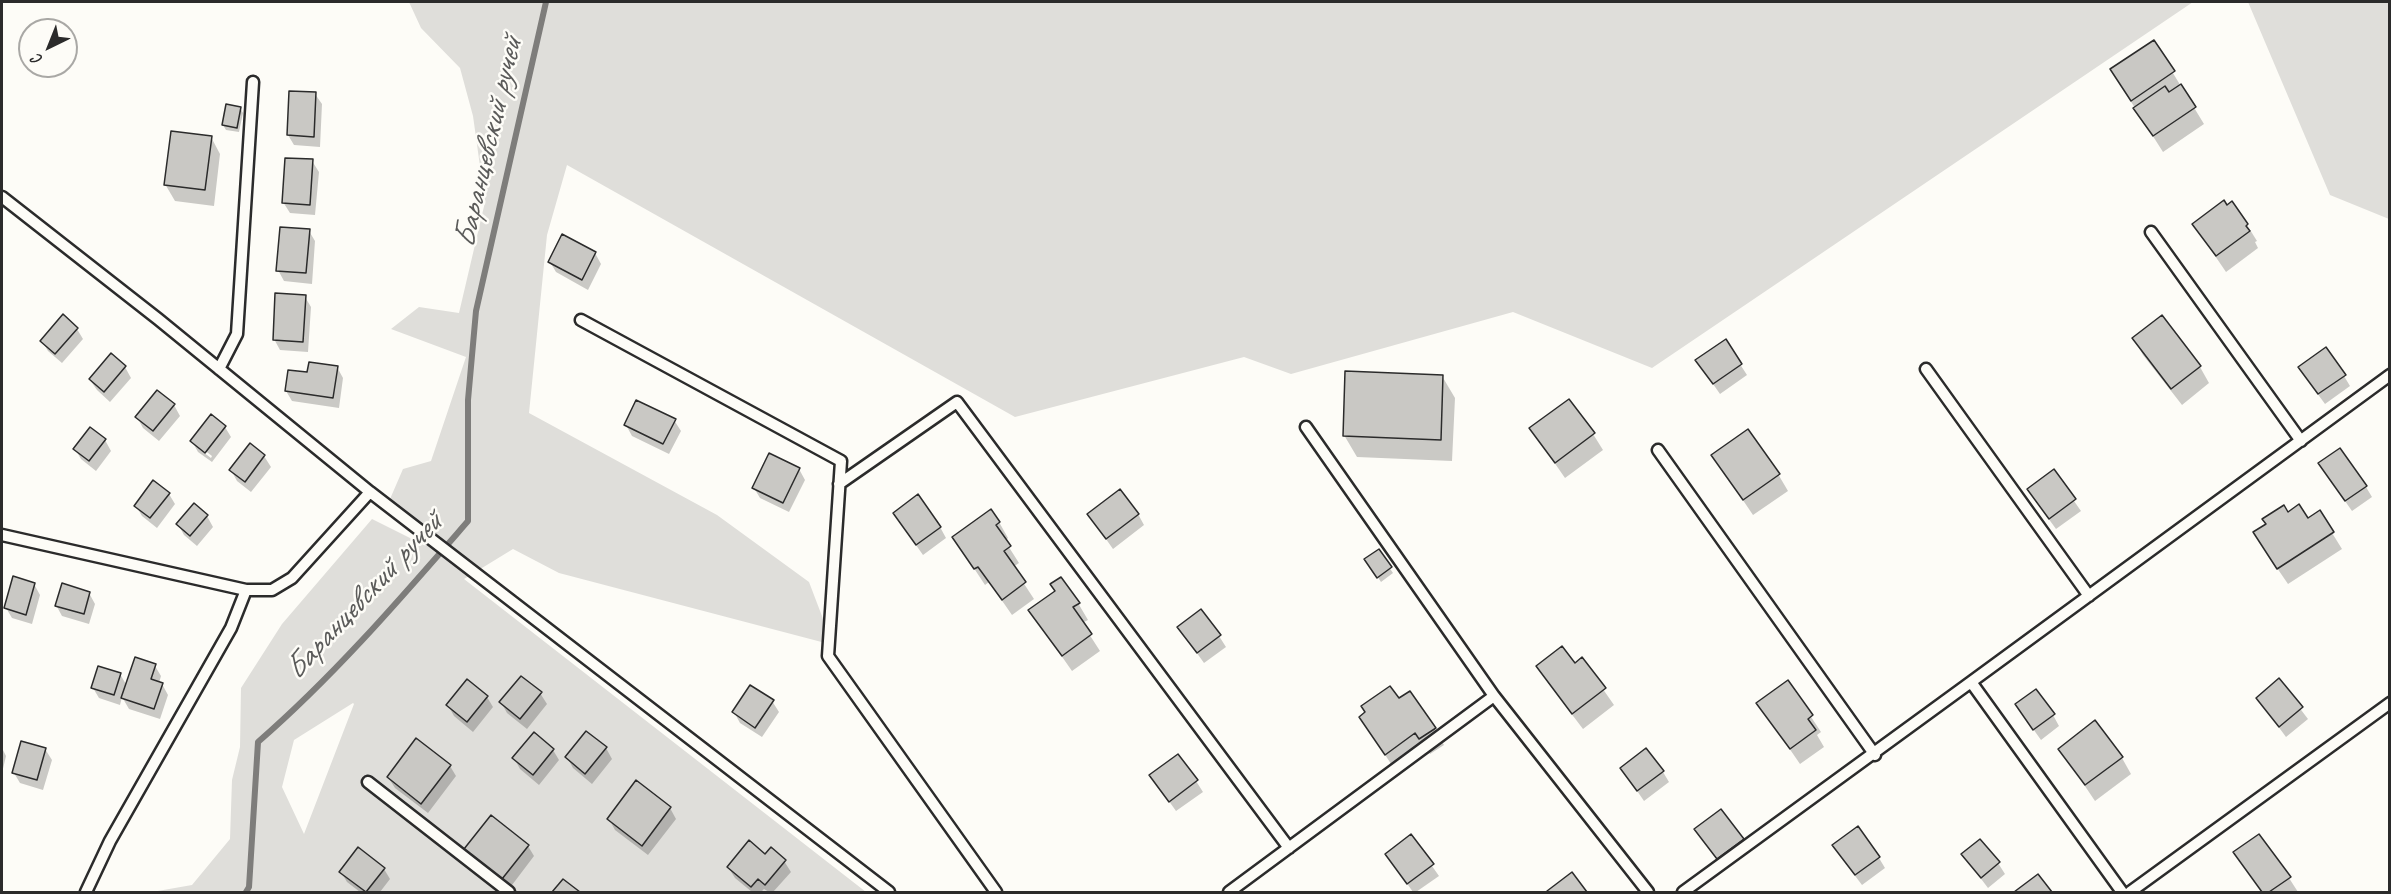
<!DOCTYPE html>
<html>
<head>
<meta charset="utf-8">
<style>
  body { margin:0 }
  #map { position:relative; width:2391px; height:894px; overflow:hidden; background:#fdfcf7; font-family:Caveat,sans-serif }
  canvas { display:block }
  .frame { position:absolute; inset:0; border:3px solid #2b2b2b; pointer-events:none }
  .north { position:absolute; left:18px; top:18px; width:60px; height:60px; box-sizing:border-box; background:#fdfcf7; border:2px solid #a9a8a5; border-radius:50%; rotate:223deg; font-size:16px; font-weight:700; line-height:24px; text-align:center; color:#2b2b2b }
  .north::after { content:''; display:block; margin:auto; width:21px; height:27px; background:#2b2b2b; clip-path:polygon(50% 0,100% 100%,50% 72%,0 100%) }
</style>
</head>
<body>
<div id="map">
<canvas width="2391" height="894"></canvas>
<div class="frame"></div>
<div class="north">С</div>
</div>
<script>
const g = document.querySelector('canvas').getContext('2d');
g.lineJoin = 'round';
function fillPath(path, color) {
  g.fillStyle = color;
  g.fill(path, 'evenodd');
}
function stroke(path, color, width, dash) {
  g.strokeStyle = color;
  g.lineWidth = width;
  g.lineCap = dash ? 'butt' : 'round';
  g.setLineDash(dash || []);
  g.stroke(path);
}
function drawText(font, color, halo, rows, align = 'center') {
  g.font = font + ' Caveat,sans-serif';
  g.lineWidth = 5;
  g.setLineDash([]);
  g.textBaseline = 'middle';
  g.strokeStyle = halo;
  g.fillStyle = color;
  for (const [text, x, y, turn = 0] of rows) {
    g.save();
    g.translate(x, y);
    g.rotate((+turn || 0) * Math.PI / 180);
    g.textAlign = isNaN(turn) ? turn : align;
    if (halo) g.strokeText(text, 0, 0);
    g.fillText(text, 0, 0);
    g.restore();
  }
}
fillPath(new Path2D(`
  M 409,2 L 2193,2 L 1652,368 L 1513,312 L 1291,374 L 1244,357 L 1015,417 L 567,165 L 547,235 L 529,413 L 717,515 L 809,582 L 833,645 L 559,573 L 513,549 L 464,579 L 866,892 L 152,892 L 192,885 L 230,839 L 232,780 L 240,747 L 241,688 L 282,624 L 372,519 L 426,546 L 390,499 L 403,469 L 431,461 L 466,357 L 391,329 L 419,307 L 459,313 L 485,202 L 473,116 L 460,68 L 421,28 ZM 353,703 L 354,704 L 304,834 L 282,787 L 294,740 Z
  M 2248,2 L 2389,2 L 2389,219 L 2330,195 Z`), '#dfdeda');
fillPath(new Path2D(`
  M 2154,42 L 2204,124 L 2163,152 L 2121,86 Z
  M 315,94 L 322,104 L 320,147 L 294,145 L 288,135 Z
  M 240,108 L 243,113 L 239,132 L 226,130 L 223,125 Z
  M 211,137 L 220,154 L 214,206 L 175,201 L 165,184 Z
  M 312,161 L 319,172 L 315,215 L 290,213 L 283,202 Z
  M 2194,225 L 2247,225 L 2257,241 L 2255,242 L 2258,248 L 2226,272 Z
  M 309,231 L 315,241 L 312,284 L 284,281 L 278,270 Z
  M 595,253 L 601,264 L 588,290 L 556,272 L 550,262 Z
  M 305,297 L 311,307 L 308,352 L 280,350 L 274,339 Z
  M 2162,317 L 2200,367 L 2209,383 L 2182,405 L 2143,355 L 2134,339 Z
  M 77,329 L 83,339 L 62,363 L 48,351 L 42,341 Z
  M 1725,341 L 1747,375 L 1720,394 L 1704,371 Z
  M 125,367 L 131,378 L 110,402 L 97,390 L 90,380 Z
  M 337,367 L 343,378 L 339,408 L 292,401 L 286,391 L 309,374 Z
  M 1442,376 L 1455,398 L 1452,461 L 1357,457 L 1344,435 Z
  M 2344,376 L 2350,386 L 2325,404 L 2306,378 Z
  M 174,405 L 180,416 L 159,441 L 143,428 L 137,417 Z
  M 674,420 L 681,431 L 669,454 L 632,436 L 626,425 Z
  M 225,427 L 231,437 L 212,462 L 198,452 L 192,441 ZM 199,446 L 212,456 L 211,458 L 199,449 Z
  M 1531,429 L 1593,434 L 1603,450 L 1565,478 Z
  M 105,440 L 111,451 L 96,471 L 81,459 L 75,449 Z
  M 250,445 L 264,456 L 271,467 L 251,492 L 237,481 L 231,470 Z
  M 1713,456 L 1778,474 L 1788,491 L 1753,515 Z
  M 799,469 L 805,480 L 789,512 L 760,498 L 754,488 Z
  M 2053,471 L 2081,511 L 2056,529 L 2035,500 Z
  M 2326,474 L 2366,487 L 2372,497 L 2352,511 Z
  M 169,494 L 175,504 L 157,528 L 142,516 L 136,506 Z
  M 2319,512 L 2342,549 L 2288,584 L 2264,549 L 2288,514 L 2307,520 Z
  M 1138,514 L 1144,525 L 1113,549 L 1089,515 Z
  M 207,516 L 213,527 L 197,546 L 184,535 L 178,524 Z
  M 999,522 L 1008,538 L 1005,541 L 1019,563 L 1013,567 L 1034,599 L 1012,615 L 989,582 L 985,585 L 954,538 Z
  M 901,524 L 940,527 L 946,538 L 923,555 Z
  M 1378,551 L 1393,573 L 1381,582 L 1369,564 Z
  M 34,584 L 40,595 L 32,624 L 12,618 L 6,608 Z
  M 89,593 L 95,604 L 89,624 L 62,616 L 56,605 Z
  M 1078,603 L 1088,620 L 1082,623 L 1100,651 L 1072,671 L 1030,611 Z
  M 1179,628 L 1219,636 L 1226,647 L 1204,663 Z
  M 1582,659 L 1614,705 L 1583,729 L 1548,683 L 1538,666 L 1574,665 Z
  M 155,666 L 161,676 L 159,683 L 162,684 L 168,695 L 160,719 L 129,709 L 122,697 L 120,705 L 99,698 L 93,688 L 120,674 L 127,686 Z
  M 2279,681 L 2308,719 L 2286,737 L 2257,698 Z
  M 1788,682 L 1821,732 L 1817,735 L 1824,747 L 1800,764 L 1758,703 Z
  M 540,693 L 547,704 L 527,729 L 507,713 L 501,702 Z
  M 487,697 L 493,707 L 473,732 L 454,716 L 448,705 Z
  M 1398,700 L 1434,728 L 1444,745 L 1430,754 L 1426,748 L 1395,770 L 1361,718 Z
  M 772,701 L 779,712 L 762,737 L 740,723 L 734,712 Z
  M 2016,705 L 2053,715 L 2059,726 L 2041,740 Z
  M 2,748 L 6,756 L 2,773 Z
  M 606,748 L 612,759 L 592,784 L 573,768 L 567,757 Z
  M 45,749 L 52,760 L 43,790 L 20,783 L 14,773 Z
  M 2060,749 L 2122,758 L 2131,774 L 2095,801 Z
  M 553,750 L 559,760 L 539,785 L 520,769 L 514,758 Z
  M 450,766 L 456,776 L 428,813 L 395,788 L 388,777 Z
  M 1622,769 L 1663,772 L 1669,782 L 1644,801 Z
  M 1151,776 L 1196,781 L 1203,792 L 1176,811 Z
  M 670,808 L 676,819 L 648,855 L 615,830 L 609,819 Z
  M 1721,811 L 1749,851 L 1724,869 L 1696,829 Z
  M 1411,836 L 1439,876 L 1416,892 L 1413,892 L 1386,854 Z
  M 528,846 L 534,856 L 509,889 L 472,860 L 466,849 Z
  M 2235,853 L 2289,878 L 2298,892 L 2262,892 Z
  M 1963,855 L 1998,863 L 2005,874 L 1988,888 Z
  M 765,856 L 784,861 L 791,872 L 773,892 L 769,892 L 764,889 L 761,892 L 752,892 L 735,878 L 728,867 Z
  M 1840,856 L 1879,858 L 1885,868 L 1862,885 Z
  M 384,869 L 390,879 L 380,892 L 360,892 L 347,882 L 341,872 Z`), '#0003');
stroke(new Path2D(`
  M 246,892 L 249,887 L 258,742 C 335,675 401,598 468,521 L 468,400 L 476,311 L 546,2`), '#7e7d7b', 6);
const building = new Path2D(`
  M 2154,40 L 2175,71 L 2131,101 L 2110,69 Z
  M 2181,84 L 2196,107 L 2153,136 L 2133,108 L 2165,86 L 2169,92 Z
  M 289,91 L 316,92 L 314,137 L 287,135 Z
  M 226,104 L 241,107 L 237,128 L 222,125 Z
  M 171,131 L 212,136 L 205,190 L 164,185 Z
  M 285,158 L 313,159 L 310,205 L 282,203 Z
  M 2224,200 L 2227,205 L 2232,201 L 2248,224 L 2246,226 L 2250,231 L 2216,256 L 2192,224 Z
  M 280,227 L 310,229 L 306,273 L 276,271 Z
  M 562,234 L 596,252 L 582,280 L 548,262 Z
  M 275,293 L 306,295 L 303,342 L 273,340 Z
  M 63,314 L 78,328 L 55,354 L 40,341 Z
  M 2162,315 L 2201,366 L 2171,389 L 2132,338 Z
  M 1726,339 L 1742,364 L 1713,384 L 1695,360 Z
  M 2326,347 L 2346,375 L 2318,394 L 2298,367 Z
  M 111,353 L 126,366 L 104,392 L 89,379 Z
  M 309,362 L 338,366 L 333,398 L 285,391 L 288,370 L 307,372 Z
  M 1345,371 L 1443,375 L 1441,440 L 1343,436 Z
  M 157,390 L 175,404 L 153,431 L 135,417 Z
  M 1569,399 L 1595,433 L 1555,463 L 1529,428 Z
  M 636,400 L 676,419 L 663,444 L 624,425 Z
  M 211,414 L 226,426 L 205,453 L 190,441 Z
  M 90,427 L 106,439 L 89,461 L 73,449 Z
  M 1748,429 L 1780,474 L 1743,500 L 1711,455 Z
  M 250,443 L 265,455 L 245,482 L 229,470 Z
  M 2340,448 L 2367,486 L 2345,501 L 2318,463 Z
  M 769,453 L 800,468 L 783,503 L 752,488 Z
  M 2054,469 L 2076,499 L 2049,519 L 2027,489 Z
  M 153,480 L 170,493 L 150,518 L 134,506 Z
  M 1120,489 L 1139,514 L 1106,539 L 1087,514 Z
  M 918,494 L 941,527 L 916,545 L 893,513 Z
  M 194,503 L 208,515 L 190,536 L 176,524 Z
  M 2299,504 L 2308,518 L 2320,510 L 2334,532 L 2277,569 L 2253,532 L 2266,524 L 2262,519 L 2284,505 L 2288,512 Z
  M 991,509 L 1000,522 L 996,525 L 1011,546 L 1004,551 L 1026,582 L 1002,600 L 978,567 L 974,569 L 952,537 Z
  M 1379,549 L 1392,567 L 1377,578 L 1364,559 Z
  M 13,576 L 35,583 L 26,615 L 4,608 Z
  M 1061,577 L 1080,603 L 1073,607 L 1092,634 L 1062,656 L 1028,610 L 1055,591 L 1050,584 Z
  M 62,583 L 90,592 L 84,614 L 55,606 Z
  M 1201,609 L 1221,635 L 1197,653 L 1177,627 Z
  M 1562,646 L 1575,663 L 1582,657 L 1606,688 L 1572,714 L 1536,666 Z
  M 135,657 L 156,664 L 151,679 L 163,683 L 154,709 L 121,698 Z
  M 98,666 L 121,673 L 114,695 L 91,688 Z
  M 521,676 L 542,692 L 520,719 L 499,702 Z
  M 2279,678 L 2303,707 L 2279,727 L 2256,698 Z
  M 467,679 L 488,696 L 467,722 L 446,705 Z
  M 1788,680 L 1813,715 L 1808,719 L 1816,730 L 1790,749 L 1756,703 Z
  M 750,685 L 774,700 L 755,728 L 732,712 Z
  M 1390,686 L 1399,698 L 1410,691 L 1436,728 L 1419,739 L 1415,733 L 1385,755 L 1359,717 L 1365,712 L 1361,706 Z
  M 2036,689 L 2055,714 L 2033,730 L 2015,704 Z
  M 2095,720 L 2123,757 L 2085,785 L 2058,749 Z
  M 586,731 L 607,747 L 585,774 L 565,757 Z
  M 534,732 L 554,749 L 533,775 L 512,758 Z
  M 416,738 L 451,765 L 421,804 L 387,777 Z
  M 21,741 L 46,748 L 37,780 L 12,773 Z
  M 1646,748 L 1664,771 L 1637,791 L 1620,768 Z
  M 1178,754 L 1198,780 L 1169,802 L 1149,775 Z
  M 636,780 L 671,807 L 642,846 L 607,819 Z
  M 1721,809 L 1744,839 L 1717,859 L 1694,829 Z
  M 491,815 L 529,845 L 502,879 L 464,849 Z
  M 1858,826 L 1880,857 L 1855,875 L 1832,845 Z
  M 1411,834 L 1434,864 L 1407,884 L 1385,854 Z
  M 2259,834 L 2291,877 L 2269,892 L 2262,892 L 2233,852 Z
  M 1980,839 L 2000,862 L 1981,878 L 1961,854 Z
  M 749,840 L 765,854 L 771,847 L 786,860 L 765,885 L 758,879 L 751,887 L 727,867 Z
  M 358,847 L 385,868 L 366,892 L 339,872 Z
  M 1572,872 L 1587,892 L 1549,892 L 1547,891 Z
  M 2038,874 L 2052,892 L 2014,892 Z
  M 563,879 L 580,892 L 552,892 Z`);
fillPath(building, '#c9c8c4');
stroke(building, '#2b2b2b', 1.5);
const lane = new Path2D(`
  M 2,197 L 158,319 L 370,492
  M 2151,232 L 2301,441
  M 581,320 L 841,461 L 828,656 L 996,892
  M 219,369 L 237,334 L 253,82
  M 1926,369 L 2089,596
  M 1306,427 L 1494,696 L 1648,892
  M 1658,450 L 1875,755
  M 839,484 L 957,402 L 1289,848
  M 2,535 L 246,590 L 231,628 L 110,841 L 86,892
  M 246,590 L 272,590 L 292,578 L 370,492 L 889,892
  M 1971,682 L 2390,375
  M 368,782 L 509,892
  M 1229,892 L 1494,696
  M 1683,892 L 1971,682 L 2122,892
  M 2130,892 L 2390,703`);
stroke(lane, '#2b2b2b', 15);
stroke(lane, '#fdfcf7', 10);
drawText('italic 32px', '#5b5b5a', '#fdfcf7', [
  ["Баранцевский ручей",489,143,-77],
  ["Баранцевский ручей",364,597,-47]
]);
</script>
</body>
</html>
